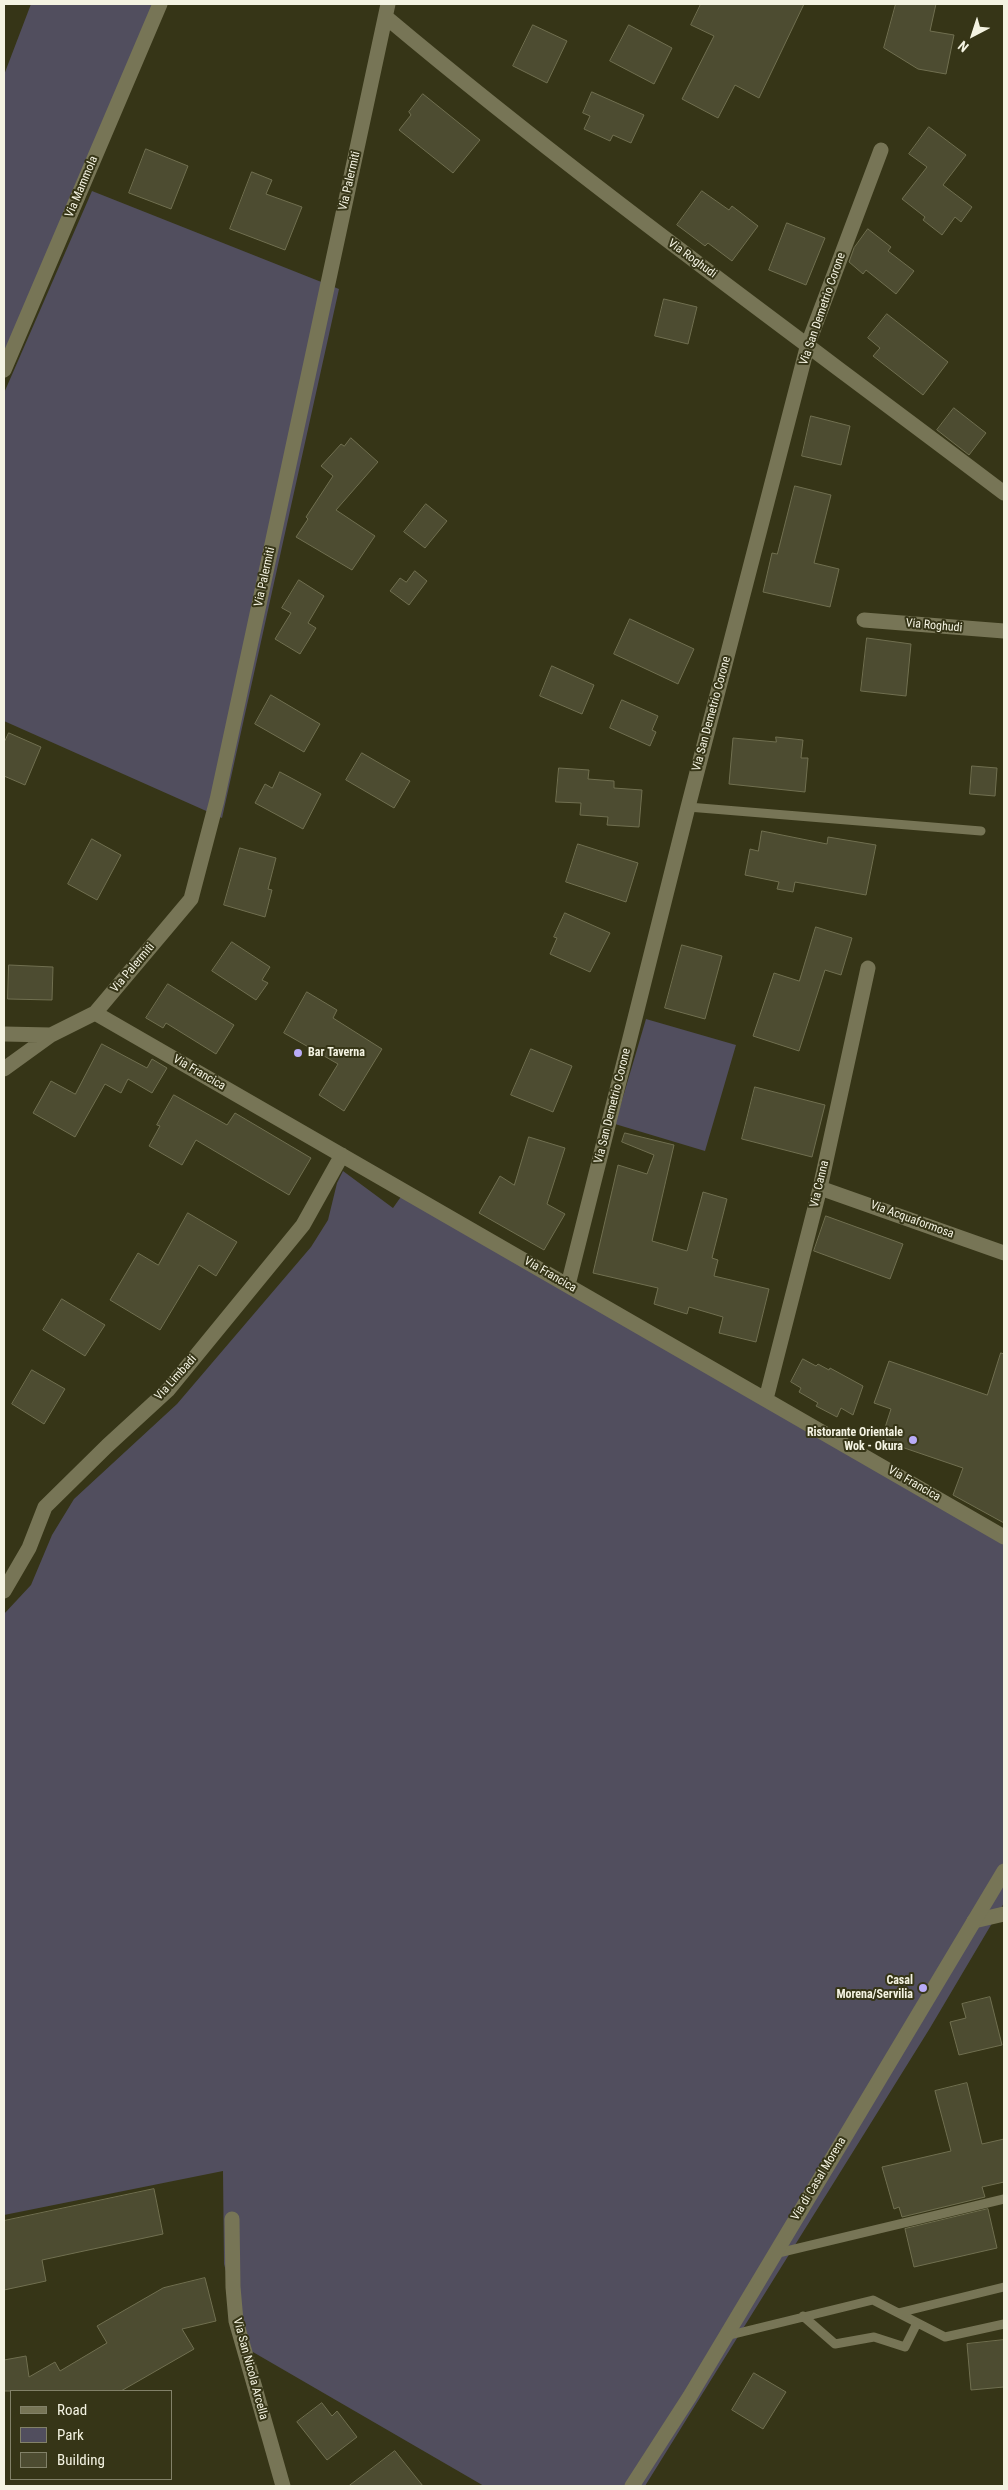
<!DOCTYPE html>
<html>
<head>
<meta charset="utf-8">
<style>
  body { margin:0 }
  #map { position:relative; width:1008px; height:2490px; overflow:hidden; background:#363517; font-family:"Roboto Condensed",sans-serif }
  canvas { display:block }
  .frame { position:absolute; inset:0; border:5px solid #f4f3e2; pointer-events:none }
  .legend { position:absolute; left:10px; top:2390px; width:162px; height:90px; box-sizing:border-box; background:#363517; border:1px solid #828168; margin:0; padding:6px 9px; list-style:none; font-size:15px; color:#f4f3e2 }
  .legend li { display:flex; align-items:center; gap:10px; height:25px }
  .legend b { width:25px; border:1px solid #828168 }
  .north { position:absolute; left:948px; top:10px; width:50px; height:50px; -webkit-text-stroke:4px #363517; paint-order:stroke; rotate:220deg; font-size:14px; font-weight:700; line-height:20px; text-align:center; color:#f4f3e2 }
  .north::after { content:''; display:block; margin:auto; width:18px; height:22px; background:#f4f3e2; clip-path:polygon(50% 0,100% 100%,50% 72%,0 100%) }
</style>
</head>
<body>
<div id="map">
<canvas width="1008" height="2490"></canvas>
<div class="frame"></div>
<ul class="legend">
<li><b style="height:6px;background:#777556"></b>Road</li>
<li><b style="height:14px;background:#514e5e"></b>Park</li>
<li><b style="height:14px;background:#4d4c31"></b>Building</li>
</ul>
<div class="north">N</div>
</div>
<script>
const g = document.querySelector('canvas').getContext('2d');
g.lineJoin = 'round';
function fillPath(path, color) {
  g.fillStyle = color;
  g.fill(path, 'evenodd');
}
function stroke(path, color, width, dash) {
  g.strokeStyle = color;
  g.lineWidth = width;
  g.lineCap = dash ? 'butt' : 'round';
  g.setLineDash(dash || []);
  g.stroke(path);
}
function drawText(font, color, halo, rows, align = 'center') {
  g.font = font + ' "Roboto Condensed",sans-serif';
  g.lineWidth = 4;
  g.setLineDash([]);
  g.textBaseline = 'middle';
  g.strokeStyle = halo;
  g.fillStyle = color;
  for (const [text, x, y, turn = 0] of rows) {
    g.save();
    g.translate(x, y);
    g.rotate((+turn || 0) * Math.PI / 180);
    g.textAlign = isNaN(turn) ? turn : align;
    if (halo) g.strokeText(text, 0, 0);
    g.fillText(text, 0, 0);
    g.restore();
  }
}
fillPath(new Path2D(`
  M 31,4 L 160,4 L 4,371 L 4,75 Z
  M 92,191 L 339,289 L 222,818 L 4,721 L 4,393 Z
  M 646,1019 L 736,1045 L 705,1151 L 615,1124 Z
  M 343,1171 L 393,1208 L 405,1191 L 1004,1535 L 1004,1903 L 930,2028 L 645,2486 L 484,2486 L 246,2348 L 224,2264 L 223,2171 L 4,2215 L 4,1614 L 31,1585 L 52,1535 L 74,1499 L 177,1404 L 311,1247 L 328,1220 L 337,1183 Z`), '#514e5e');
const building = new Path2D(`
  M 701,4 L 804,4 L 759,98 L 735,85 L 718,118 L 682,99 L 714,36 L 691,25 Z
  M 896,4 L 936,4 L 930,31 L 954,35 L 946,74 L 918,69 L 884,48 Z
  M 533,25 L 567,41 L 547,83 L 513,66 Z
  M 629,25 L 672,48 L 654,84 L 610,61 Z
  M 592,92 L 644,115 L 631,143 L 613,135 L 610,141 L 584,129 L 590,116 L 583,113 Z
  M 423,94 L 480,140 L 453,173 L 399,130 L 411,115 L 409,112 Z
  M 929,127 L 966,155 L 943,185 L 972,207 L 961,222 L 955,217 L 942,235 L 923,220 L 925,217 L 902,199 L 927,167 L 909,154 Z
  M 146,149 L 188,166 L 171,209 L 129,193 Z
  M 252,172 L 272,180 L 266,194 L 302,207 L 285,250 L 230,229 Z
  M 702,191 L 729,210 L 732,206 L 758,226 L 732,261 L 708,243 L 705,246 L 677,225 Z
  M 787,223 L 825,238 L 806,285 L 769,270 Z
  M 868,229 L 891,247 L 888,251 L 914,271 L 896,294 L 866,270 L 863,274 L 849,262 L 854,248 Z
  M 664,299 L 697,307 L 688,344 L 655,336 Z
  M 887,314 L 948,362 L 923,395 L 873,356 L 880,348 L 868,338 Z
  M 954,408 L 986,433 L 969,455 L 937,430 Z
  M 811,416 L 850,426 L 841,465 L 802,456 Z
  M 351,438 L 378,462 L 336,510 L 375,536 L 352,570 L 296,537 L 308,519 L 306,517 L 333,476 L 321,466 L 341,444 L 344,446 Z
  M 795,486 L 831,495 L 814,563 L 839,569 L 830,607 L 763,592 L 772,553 L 777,554 Z
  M 426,504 L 447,521 L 425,548 L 404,532 Z
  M 415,571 L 427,581 L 409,605 L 390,591 L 400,578 L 406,582 Z
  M 299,580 L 324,596 L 308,623 L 316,628 L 300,654 L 275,639 L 291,613 L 282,608 Z
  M 630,619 L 694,649 L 678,684 L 614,654 Z
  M 867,638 L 911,644 L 906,696 L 861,691 Z
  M 552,666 L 594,685 L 582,714 L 540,696 Z
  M 271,695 L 320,724 L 304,752 L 255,724 Z
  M 622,700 L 658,716 L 652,730 L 656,732 L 650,746 L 610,728 Z
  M 9,733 L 41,747 L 25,785 L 4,776 L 4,743 Z
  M 776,737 L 803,740 L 801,758 L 808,758 L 805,792 L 729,784 L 733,738 L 776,742 Z
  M 362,753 L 410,781 L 394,808 L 346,780 Z
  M 972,766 L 997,768 L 995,796 L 970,794 Z
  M 559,768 L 589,770 L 588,779 L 614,781 L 614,788 L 642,790 L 639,827 L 607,825 L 608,817 L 580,815 L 581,803 L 556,802 Z
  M 280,772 L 321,794 L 303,829 L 255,803 L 265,784 L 272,788 Z
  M 762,831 L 827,844 L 828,837 L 876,845 L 866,895 L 795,882 L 793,892 L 777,889 L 779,882 L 745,875 L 750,849 L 758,851 Z
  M 92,839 L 121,855 L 97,900 L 68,884 Z
  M 578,844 L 638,863 L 626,902 L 566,882 Z
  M 240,848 L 276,858 L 268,889 L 272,890 L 265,917 L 224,905 Z
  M 565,913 L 610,933 L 590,972 L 550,954 L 557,938 L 554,937 Z
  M 816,927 L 852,938 L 841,975 L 825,970 L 799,1051 L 753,1036 L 774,973 L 799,981 Z
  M 232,942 L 270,967 L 262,980 L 268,983 L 256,1000 L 212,971 Z
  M 682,945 L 722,956 L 705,1019 L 665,1008 Z
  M 9,965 L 53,967 L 52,1000 L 8,999 Z
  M 168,984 L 234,1025 L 216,1054 L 166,1023 L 163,1028 L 146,1018 Z
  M 307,992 L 337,1010 L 333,1018 L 382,1049 L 344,1111 L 319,1095 L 338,1064 L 284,1033 Z
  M 102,1044 L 147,1068 L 152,1059 L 167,1068 L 152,1093 L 128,1079 L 121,1093 L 105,1084 L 75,1137 L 33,1113 L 51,1081 L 75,1094 Z
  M 531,1049 L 572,1066 L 553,1112 L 511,1095 Z
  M 755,1087 L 825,1105 L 812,1157 L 742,1139 Z
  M 174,1095 L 227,1125 L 235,1113 L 311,1158 L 289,1195 L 196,1140 L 182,1165 L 149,1146 L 160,1126 L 157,1125 Z
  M 625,1133 L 674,1145 L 652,1241 L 687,1251 L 703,1192 L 727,1199 L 712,1258 L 718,1260 L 714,1276 L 769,1289 L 756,1342 L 719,1333 L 723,1317 L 689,1307 L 687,1314 L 654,1304 L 658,1288 L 593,1273 L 618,1165 L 647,1174 L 654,1155 L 622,1142 Z
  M 529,1137 L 565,1148 L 547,1204 L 565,1214 L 544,1250 L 479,1213 L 500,1176 L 514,1185 Z
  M 188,1213 L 237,1242 L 216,1276 L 199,1265 L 160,1330 L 110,1300 L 138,1253 L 158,1265 Z
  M 826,1216 L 903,1244 L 890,1279 L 814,1251 Z
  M 62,1299 L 105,1325 L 85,1356 L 43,1330 Z
  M 1001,1353 L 1004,1354 L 1004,1523 L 953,1495 L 963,1468 L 881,1440 L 891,1409 L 874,1403 L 889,1361 L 987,1395 Z
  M 803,1359 L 816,1366 L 818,1364 L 829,1370 L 830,1368 L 863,1386 L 853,1415 L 841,1408 L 837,1417 L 816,1406 L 818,1403 L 799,1392 L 801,1388 L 791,1382 Z
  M 32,1370 L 65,1389 L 44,1424 L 12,1404 Z
  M 990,1997 L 1002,2045 L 959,2055 L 950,2022 L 966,2018 L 962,2004 Z
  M 967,2083 L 982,2144 L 1004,2139 L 1004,2182 L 982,2187 L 985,2197 L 902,2217 L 899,2207 L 894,2209 L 882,2167 L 951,2151 L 935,2091 Z
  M 154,2189 L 163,2234 L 42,2260 L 46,2281 L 4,2290 L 4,2221 Z
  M 988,2209 L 997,2248 L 914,2267 L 905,2229 Z
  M 205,2278 L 216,2321 L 182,2329 L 194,2349 L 121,2391 L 4,2391 L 4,2360 L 26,2356 L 29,2377 L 55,2362 L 60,2371 L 107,2343 L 97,2326 L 163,2288 Z
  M 1004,2340 L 1004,2387 L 971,2390 L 967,2344 Z
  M 754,2373 L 786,2392 L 763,2429 L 732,2410 Z
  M 322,2403 L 332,2416 L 337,2411 L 357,2437 L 327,2460 L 297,2422 Z
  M 395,2451 L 423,2486 L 349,2486 Z`);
fillPath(building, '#4d4c31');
stroke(building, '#706f50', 1);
stroke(new Path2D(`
  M 688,807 L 981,831
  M 774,2254 L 1004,2199
  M 898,2313 L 1004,2287
  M 803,2316 L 835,2344 L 874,2337 L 905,2347 L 917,2323
  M 726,2336 L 873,2300 L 945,2337 L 1004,2324`), '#777556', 9);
stroke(new Path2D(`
  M 387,18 C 586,185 797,336 1004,493
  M 4,370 L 160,4
  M 864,620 L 1004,631
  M 95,1013 L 1004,1537
  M 4,1034 L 51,1035
  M 4,1069 L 51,1035 L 95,1013 L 191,899 L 217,800 L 388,4
  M 820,1188 L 1004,1253
  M 568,1285 L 688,807 L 808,344 L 881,150
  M 766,1399 L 820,1188 L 868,968
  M 4,1591 L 29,1548 L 45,1507 L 107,1446 L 168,1390 L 303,1225 L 342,1155
  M 974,1921 L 1004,1914
  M 232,2219 L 233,2287 L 236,2321 L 283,2486`), '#777556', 15);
stroke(new Path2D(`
  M 632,2486 L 690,2396 L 1004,1871`), '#777556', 15);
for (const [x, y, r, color] of [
  [298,1053,5,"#b9abf7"],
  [913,1440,5,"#b9abf7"],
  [923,1988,5,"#b9abf7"]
]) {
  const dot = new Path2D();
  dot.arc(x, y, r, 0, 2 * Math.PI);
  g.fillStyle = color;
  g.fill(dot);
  stroke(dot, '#363517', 2);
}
drawText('12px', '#f4f3e2', '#363517', [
  ["Via Palermiti",350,181,-77],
  ["Via Mammola",82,187,-67],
  ["Via Roghudi",692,259,36],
  ["Via San Demetrio Corone",823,309,-71],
  ["Via Palermiti",265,577,-78],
  ["Via Roghudi",934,626,5],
  ["Via San Demetrio Corone",712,714,-75],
  ["Via Palermiti",133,968,-50],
  ["Via Francica",199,1073,30],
  ["Via San Demetrio Corone",613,1106,-76],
  ["Via Canna",820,1184,-77],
  ["Via Acquaformosa",912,1220,20],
  ["Via Francica",550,1275,30],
  ["Via Limbadi",176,1378,-48],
  ["Via Francica",914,1484,30],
  ["Via di Casal Morena",819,2179,-59],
  ["Via San Nicola Arcella",250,2369,75]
]);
drawText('bold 12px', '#f4f3e2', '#363517', [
  ["Bar Taverna",308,1053,"left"],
  ["Ristorante Orientale",903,1433],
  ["Wok - Okura",903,1447],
  ["Casal",913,1981],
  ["Morena/Servilia",913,1995]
], 'right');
</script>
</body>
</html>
